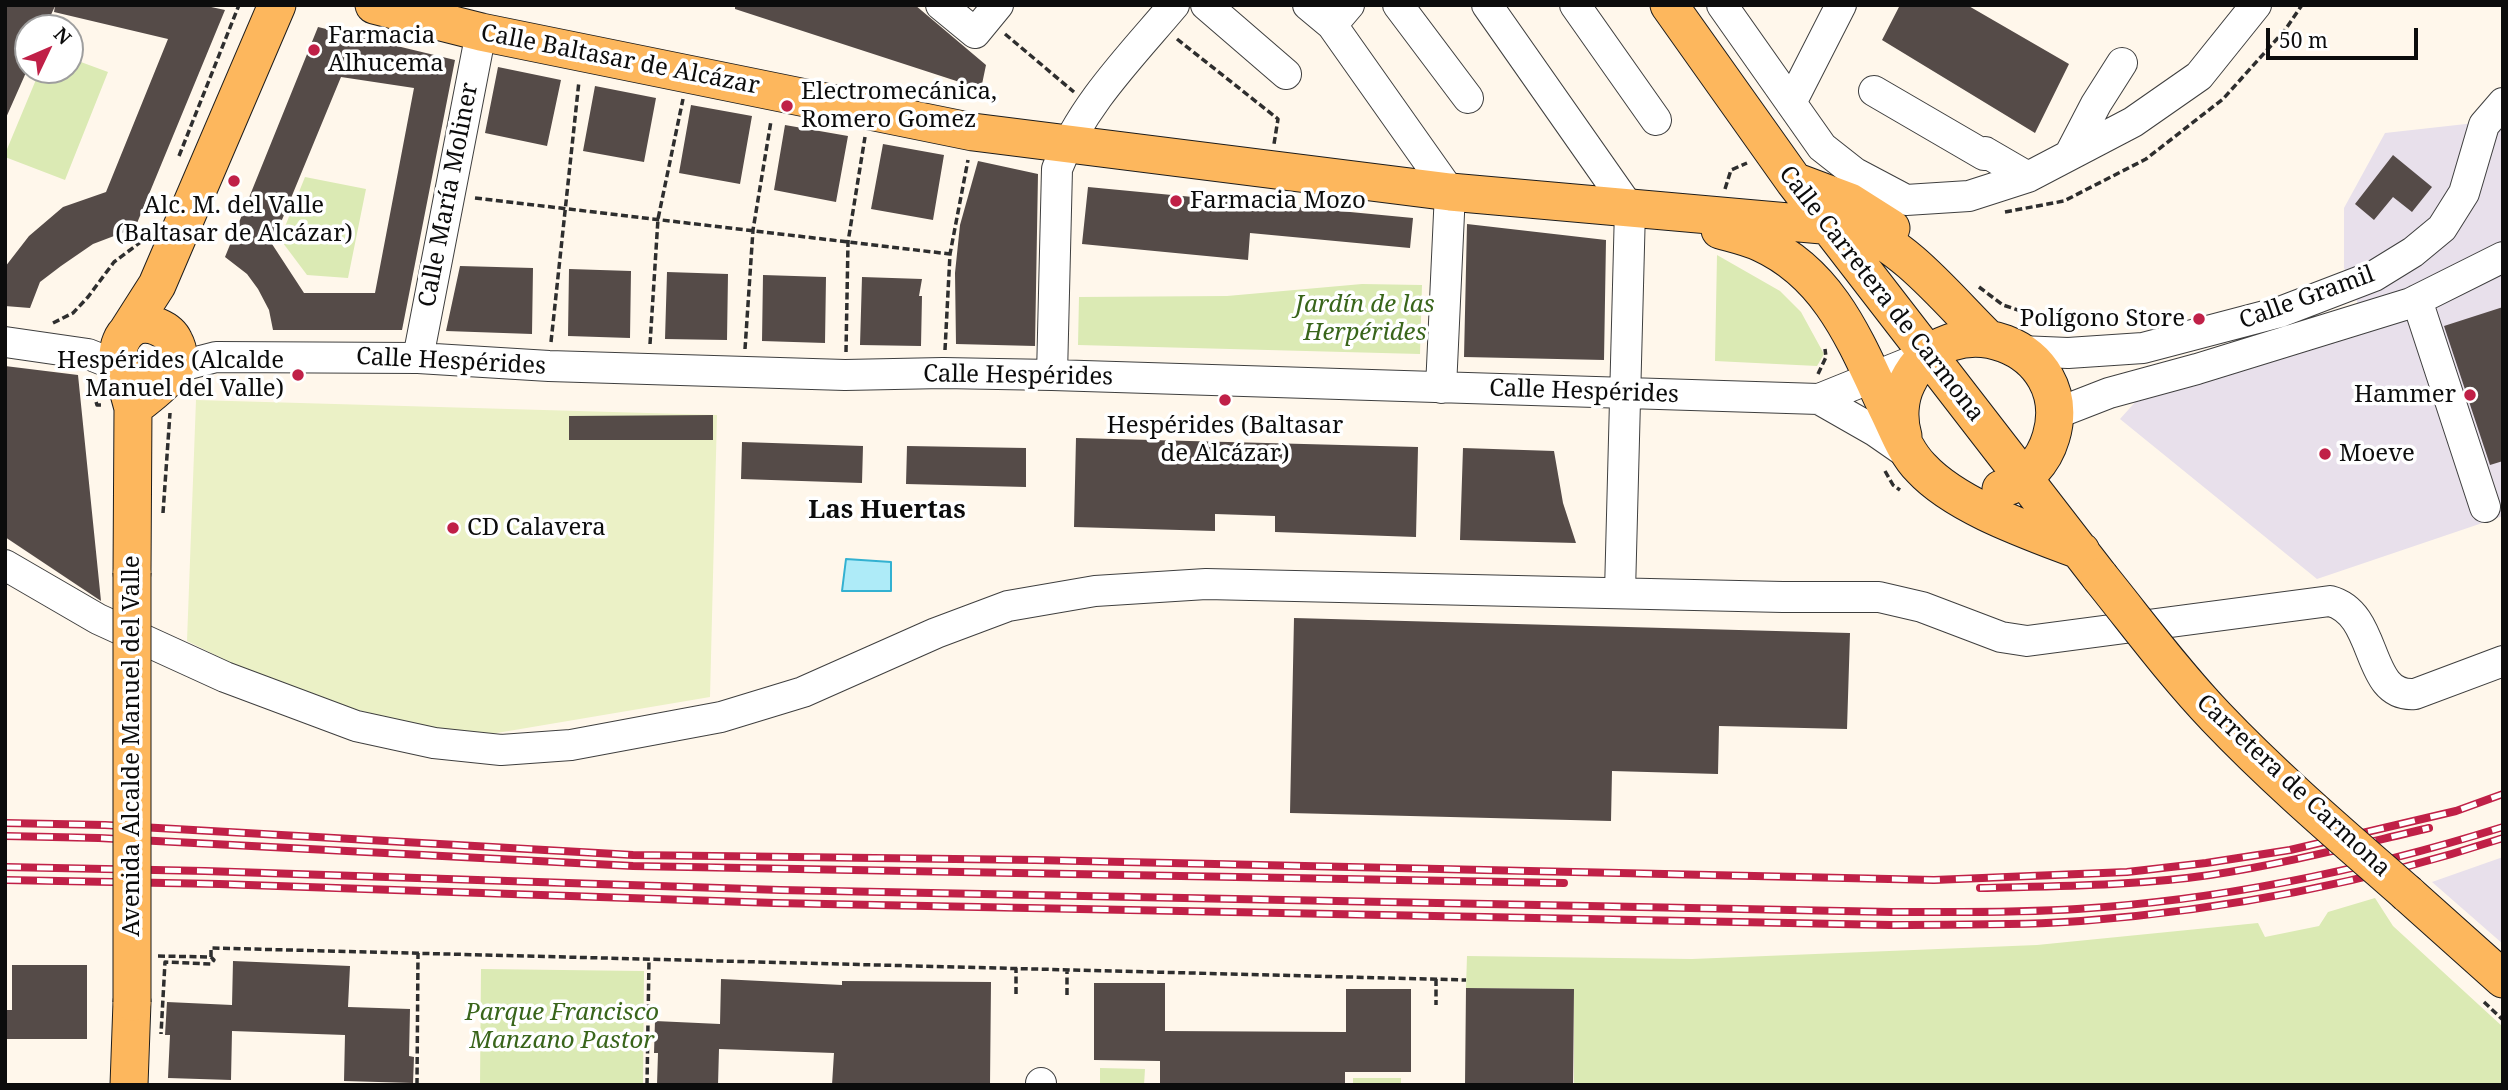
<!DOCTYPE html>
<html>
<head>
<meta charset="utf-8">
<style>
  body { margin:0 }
  #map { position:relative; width:2508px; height:1090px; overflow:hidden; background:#fff7eb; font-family:"Noto Serif",serif }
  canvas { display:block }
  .frame { position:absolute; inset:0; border:7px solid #0c0c0c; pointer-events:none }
  .north { position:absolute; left:14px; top:14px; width:70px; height:70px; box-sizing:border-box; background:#fff; border:2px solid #9e9e9e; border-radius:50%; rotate:46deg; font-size:19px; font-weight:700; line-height:28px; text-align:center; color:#0c0c0c }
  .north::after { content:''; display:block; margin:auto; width:24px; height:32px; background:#c02047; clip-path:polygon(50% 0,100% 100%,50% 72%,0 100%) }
  .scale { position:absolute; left:2266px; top:28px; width:152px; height:32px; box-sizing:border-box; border:4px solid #0c0c0c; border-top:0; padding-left:9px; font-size:21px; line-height:24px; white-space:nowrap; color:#0c0c0c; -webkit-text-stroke:5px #fff; paint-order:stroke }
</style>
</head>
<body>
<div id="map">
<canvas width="2508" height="1090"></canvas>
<div class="frame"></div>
<div class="north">N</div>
<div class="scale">50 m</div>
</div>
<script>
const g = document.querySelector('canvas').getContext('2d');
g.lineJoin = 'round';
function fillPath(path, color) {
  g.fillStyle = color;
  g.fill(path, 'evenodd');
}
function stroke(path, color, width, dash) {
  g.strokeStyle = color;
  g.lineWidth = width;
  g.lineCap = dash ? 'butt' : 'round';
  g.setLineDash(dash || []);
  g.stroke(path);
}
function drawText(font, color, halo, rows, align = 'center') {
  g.font = font + ' "Noto Serif",serif';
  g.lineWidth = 7;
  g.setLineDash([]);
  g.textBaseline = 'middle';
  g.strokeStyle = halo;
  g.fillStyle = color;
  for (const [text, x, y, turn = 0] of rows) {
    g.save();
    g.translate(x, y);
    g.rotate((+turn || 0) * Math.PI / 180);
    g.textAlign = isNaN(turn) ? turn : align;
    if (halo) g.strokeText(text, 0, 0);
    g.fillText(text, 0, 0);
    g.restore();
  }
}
fillPath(new Path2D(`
  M 2503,85 L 2503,516 L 2317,579 L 2120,419 L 2137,400 L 2368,330 L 2344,268 L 2344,208 L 2385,133 L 2475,123 Z
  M 2503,857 L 2503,944 L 2432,882 Z`), '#e8e0eb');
fillPath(new Path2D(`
  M 70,58 L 108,72 L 65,180 L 5,157 L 5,154 L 40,70 L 70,70 Z
  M 305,177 L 366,189 L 348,278 L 307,275 L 280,239 Z
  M 1717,255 L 1780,291 L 1801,312 L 1824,354 L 1817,366 L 1715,361 Z
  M 1362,284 L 1422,285 L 1420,354 L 1078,345 L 1079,297 L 1227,296 Z
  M 2375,898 L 2393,926 L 2503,1027 L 2503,1085 L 1574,1085 L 1574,989 L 1466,988 L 1467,956 L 1692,959 L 2037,945 L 2258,923 L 2265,937 L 2319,926 L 2328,912 Z
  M 481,969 L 644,971 L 643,1085 L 480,1085 Z
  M 1100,1068 L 1145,1069 L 1144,1085 L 1100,1085 Z
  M 1353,1078 L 1401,1078 L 1401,1085 L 1353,1085 Z`), '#dbeab4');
fillPath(new Path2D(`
  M 196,400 L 717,415 L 710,697 L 479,736 L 416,726 L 334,703 L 258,676 L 187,641 Z`), '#ebf1c6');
const water = new Path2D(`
  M 846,559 L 891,562 L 891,591 L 842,591 Z`);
fillPath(water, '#aeebf8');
stroke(water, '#33b1d1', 2);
fillPath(new Path2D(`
  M 8,5 L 202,5 L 225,10 L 135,228 L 93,244 L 61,266 L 40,282 L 30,308 L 5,306 L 5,267 L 29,236 L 63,207 L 106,192 L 168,39 L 54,12 L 55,6 L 45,28 L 28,28 L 28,68 L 5,120 L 5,11 Z
  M 735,5 L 915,5 L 986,65 L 981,89 L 735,9 Z
  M 1900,5 L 1967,5 L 2069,64 L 2035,133 L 1882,40 Z
  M 318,27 L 455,60 L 402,330 L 273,330 L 269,310 L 258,289 L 247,274 L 225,257 ZM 341,77 L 414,88 L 375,293 L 304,293 L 272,244 Z
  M 498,67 L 561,80 L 547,146 L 485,133 Z
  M 595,86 L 656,98 L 644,162 L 583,151 Z
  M 691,105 L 752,116 L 740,184 L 679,173 Z
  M 785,125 L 848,136 L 836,202 L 774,190 Z
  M 883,144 L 944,155 L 933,220 L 871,209 Z
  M 2393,155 L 2432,187 L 2412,212 L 2393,197 L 2374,220 L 2355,204 Z
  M 978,161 L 1038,174 L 1035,346 L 956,344 L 955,273 L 960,225 Z
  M 1088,187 L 1413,218 L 1410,248 L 1250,233 L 1248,260 L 1082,244 Z
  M 1467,224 L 1606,240 L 1604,360 L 1464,357 Z
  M 460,266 L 533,268 L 532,334 L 446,331 Z
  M 569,269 L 631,271 L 630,338 L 568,336 Z
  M 667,272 L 728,274 L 727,340 L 665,339 Z
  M 763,275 L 826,277 L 825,343 L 762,341 Z
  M 862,277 L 922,279 L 919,296 L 922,296 L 921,346 L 860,345 Z
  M 2503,307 L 2503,461 L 2490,465 L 2444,326 Z
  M 5,366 L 78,375 L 101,601 L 5,537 Z
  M 713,415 L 713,440 L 569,440 L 569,416 Z
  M 1076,438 L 1418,447 L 1416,537 L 1275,532 L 1275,516 L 1215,514 L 1215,531 L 1074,527 Z
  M 742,442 L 863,446 L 862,483 L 741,479 Z
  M 907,446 L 1026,448 L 1026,487 L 906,484 Z
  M 1463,448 L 1554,451 L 1563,503 L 1576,543 L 1460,540 Z
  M 1294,618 L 1850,633 L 1847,729 L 1719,726 L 1718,774 L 1612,771 L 1611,821 L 1290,813 Z
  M 233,961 L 350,966 L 348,1007 L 410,1009 L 409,1056 L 414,1057 L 413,1083 L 344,1081 L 345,1035 L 232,1031 L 231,1080 L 168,1078 L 170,1035 L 165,1035 L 167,1002 L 232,1005 Z
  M 12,965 L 87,965 L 87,1039 L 5,1039 L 5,1010 L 12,1010 Z
  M 721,979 L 842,985 L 842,981 L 991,982 L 990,1085 L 832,1085 L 834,1053 L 719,1049 L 718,1085 L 657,1085 L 658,1053 L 654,1053 L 655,1021 L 720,1024 Z
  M 1094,983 L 1165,983 L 1165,1031 L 1346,1032 L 1346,989 L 1411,989 L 1411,1072 L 1345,1072 L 1345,1085 L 1160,1085 L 1160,1061 L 1094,1060 Z
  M 1466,988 L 1574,989 L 1573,1085 L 1465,1085 Z`), '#554b48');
const minor = new Path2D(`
  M 941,5 L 975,33 L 998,5
  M 1206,5 L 1286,74
  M 1308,5 L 1332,25 L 1450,192 L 1441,388
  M 1398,5 L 1468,98
  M 1487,5 L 1630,209 L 1620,592
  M 1575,5 L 1656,120
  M 1722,5 L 1822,147 L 1855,173 L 1906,200 L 1969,196 L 2028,177 L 2133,122 L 2199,76 L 2256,5
  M 1332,25 L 1349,5
  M 1874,91 L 1984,155 L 1985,152 L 2028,177
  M 1791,103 L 1841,5
  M 2070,154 L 2096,104 L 2122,63
  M 2417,300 L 2485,507
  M 5,342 L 88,354 L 118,366
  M 2020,351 L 2068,353 L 2143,348 L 2280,312 L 2374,276 L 2413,252 L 2442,228 L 2464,193 L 2484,125 L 2503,103
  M 418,358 L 481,32
  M 171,375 L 185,365 L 216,357 L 418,358 L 549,366 L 845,375 L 943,373 L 1052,375 L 1819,399 L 1928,355
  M 1052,375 L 1057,169 C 1081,106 1131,56 1174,5
  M 1819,399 L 1875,431 L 1911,456
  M 2055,414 L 2109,393 L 2197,369 L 2411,303 L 2503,257
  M 5,565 L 98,619 L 225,677 L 356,726 L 434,743 L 501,750 L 571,745 L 721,717 L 803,692 L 936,633 L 1008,606 L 1095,591 L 1206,584 L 1783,597 L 1879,597 L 1922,607 L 2001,637 L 2027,641 L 2330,601 C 2380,614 2364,698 2415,694 L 2503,661
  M 1041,1083 L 1041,1085`);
const major = new Path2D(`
  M 374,5 L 481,32 L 973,132 L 1450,192 L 1856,228 C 1904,244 1951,303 1987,338
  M 1669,5 L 1794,181 L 2100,577
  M 1794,181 L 1850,202 L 1891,228
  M 1720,230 C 1734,234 1748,237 1761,243 C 1831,275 1856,343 1887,408 C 1897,428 1905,452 1921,468 C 1957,507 2032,532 2081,551
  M 127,332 L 157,285 L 277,5
  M 127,386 L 133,408 L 132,573
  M 133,408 C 152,392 190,370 174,341 C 171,334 165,330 158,327 C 108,307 100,404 163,382
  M 1903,436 C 1898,419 1899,399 1907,383 C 1948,297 2078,346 2051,437 C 2044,461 2026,482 2001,489
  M 2408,894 L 2503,979
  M 129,1085 L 132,1002`);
stroke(minor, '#3f3f3f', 32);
stroke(major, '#1d1d1d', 39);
stroke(new Path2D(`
  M 1005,34 L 1074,92
  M 1177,39 L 1278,119 L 1274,144
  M 179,156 L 239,5
  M 1725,189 L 1731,170 L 1747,163
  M 475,198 L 950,254
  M 2005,212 L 2064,201 L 2146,159 L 2223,99 L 2285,30 L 2302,5
  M 1979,287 L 2003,305 L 2057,323 L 2057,327
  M 53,323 L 73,313 L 88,297 L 114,262 L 146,238
  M 551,342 L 579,81
  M 650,344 L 658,219 L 683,99
  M 745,349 L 753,230 L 771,121
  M 945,350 L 950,254 L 968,160
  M 846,352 L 848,242 L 865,137
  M 1818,374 L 1826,357 L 1825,349
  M 90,382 L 97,405 L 104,405
  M 1885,471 L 1893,485 L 1900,490
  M 163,513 L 170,413
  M 158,956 L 211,957 L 214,960 L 211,964 L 165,962 L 161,1034
  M 211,957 L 211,948 L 1466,980
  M 1436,979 L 1436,1005
  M 1016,994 L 1016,968
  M 1067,995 L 1067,970
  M 2484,1002 L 2503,1020
  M 417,1085 L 418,953
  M 647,1085 L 649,959`), '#2e2e2e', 3.5, [7, 3.5]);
stroke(minor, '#fff', 30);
stroke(major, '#fdb75d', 37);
const rail = new Path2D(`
  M 5,823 L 105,825 L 633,855 L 1035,860 L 1934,880 L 2127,872 L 2206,863 L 2290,850 L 2456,811 L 2503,794
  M 5,836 L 99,838 L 633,866 L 1564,883
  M 5,867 L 205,871 L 780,890 L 1892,912 C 1954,912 2016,913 2077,909 C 2222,900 2365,870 2503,827
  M 5,880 L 219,884 L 775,903 L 1890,925 C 1953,924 2018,926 2081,921 C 2224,910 2366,883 2503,838
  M 1980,888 C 2056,886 2134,886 2210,875 C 2284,864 2356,845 2429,828`);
stroke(rail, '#c02047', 8);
stroke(rail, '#fff', 5, [16]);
const majorBridge = new Path2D(`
  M 132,573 L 132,1002
  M 2100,577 C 2138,624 2174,673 2216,717 C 2276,780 2342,836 2408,894`);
stroke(majorBridge, '#1d1d1d', 39, []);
stroke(majorBridge, '#fdb75d', 37);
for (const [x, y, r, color] of [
  [314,50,7,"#c02047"],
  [787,106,7,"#c02047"],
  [234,181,7,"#c02047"],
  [1176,201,7,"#c02047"],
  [2199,319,7,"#c02047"],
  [298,375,7,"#c02047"],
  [2470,395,7,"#c02047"],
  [1225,400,7,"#c02047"],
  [2325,454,7,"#c02047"],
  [453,528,7,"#c02047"]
]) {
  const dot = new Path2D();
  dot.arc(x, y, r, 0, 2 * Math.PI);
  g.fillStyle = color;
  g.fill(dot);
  stroke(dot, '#fff', 2.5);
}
drawText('24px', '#0c0c0c', '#fff', [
  ["Farmacia",328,36],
  ["Alhucema",328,64],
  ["Electromecánica,",801,92],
  ["Romero Gomez",801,120],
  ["Farmacia Mozo",1190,201],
  ["Alc. M. del Valle",234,206,"center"],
  ["(Baltasar de Alcázar)",234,234,"center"],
  ["Polígono Store",2185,319,"right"],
  ["Hespérides (Alcalde",284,361,"right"],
  ["Manuel del Valle)",284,389,"right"],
  ["Hammer",2456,395,"right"],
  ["Hespérides (Baltasar",1225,426,"center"],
  ["de Alcázar)",1225,454,"center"],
  ["Moeve",2339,454],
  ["CD Calavera",467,528]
], 'left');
drawText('24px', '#0c0c0c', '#fff', [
  ["Calle Baltasar de Alcázar",620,60,11],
  ["Calle María Moliner",449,195,-79],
  ["Calle Carretera de Carmona",1881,294,52],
  ["Calle Gramil",2307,298,-20],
  ["Calle Hespérides",451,362,3],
  ["Calle Hespérides",1018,376,1],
  ["Calle Hespérides",1584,392,2],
  ["Avenida Alcalde Manuel del Valle",132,746,-90],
  ["Carretera de Carmona",2293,786,43]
]);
drawText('italic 24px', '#39651b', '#fff', [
  ["Jardín de las",1365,305],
  ["Herpérides",1365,333],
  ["Parque Francisco",562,1013],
  ["Manzano Pastor",562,1041]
]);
drawText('bold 26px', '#0c0c0c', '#fff', [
  ["Las Huertas",887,511]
]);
</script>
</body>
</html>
